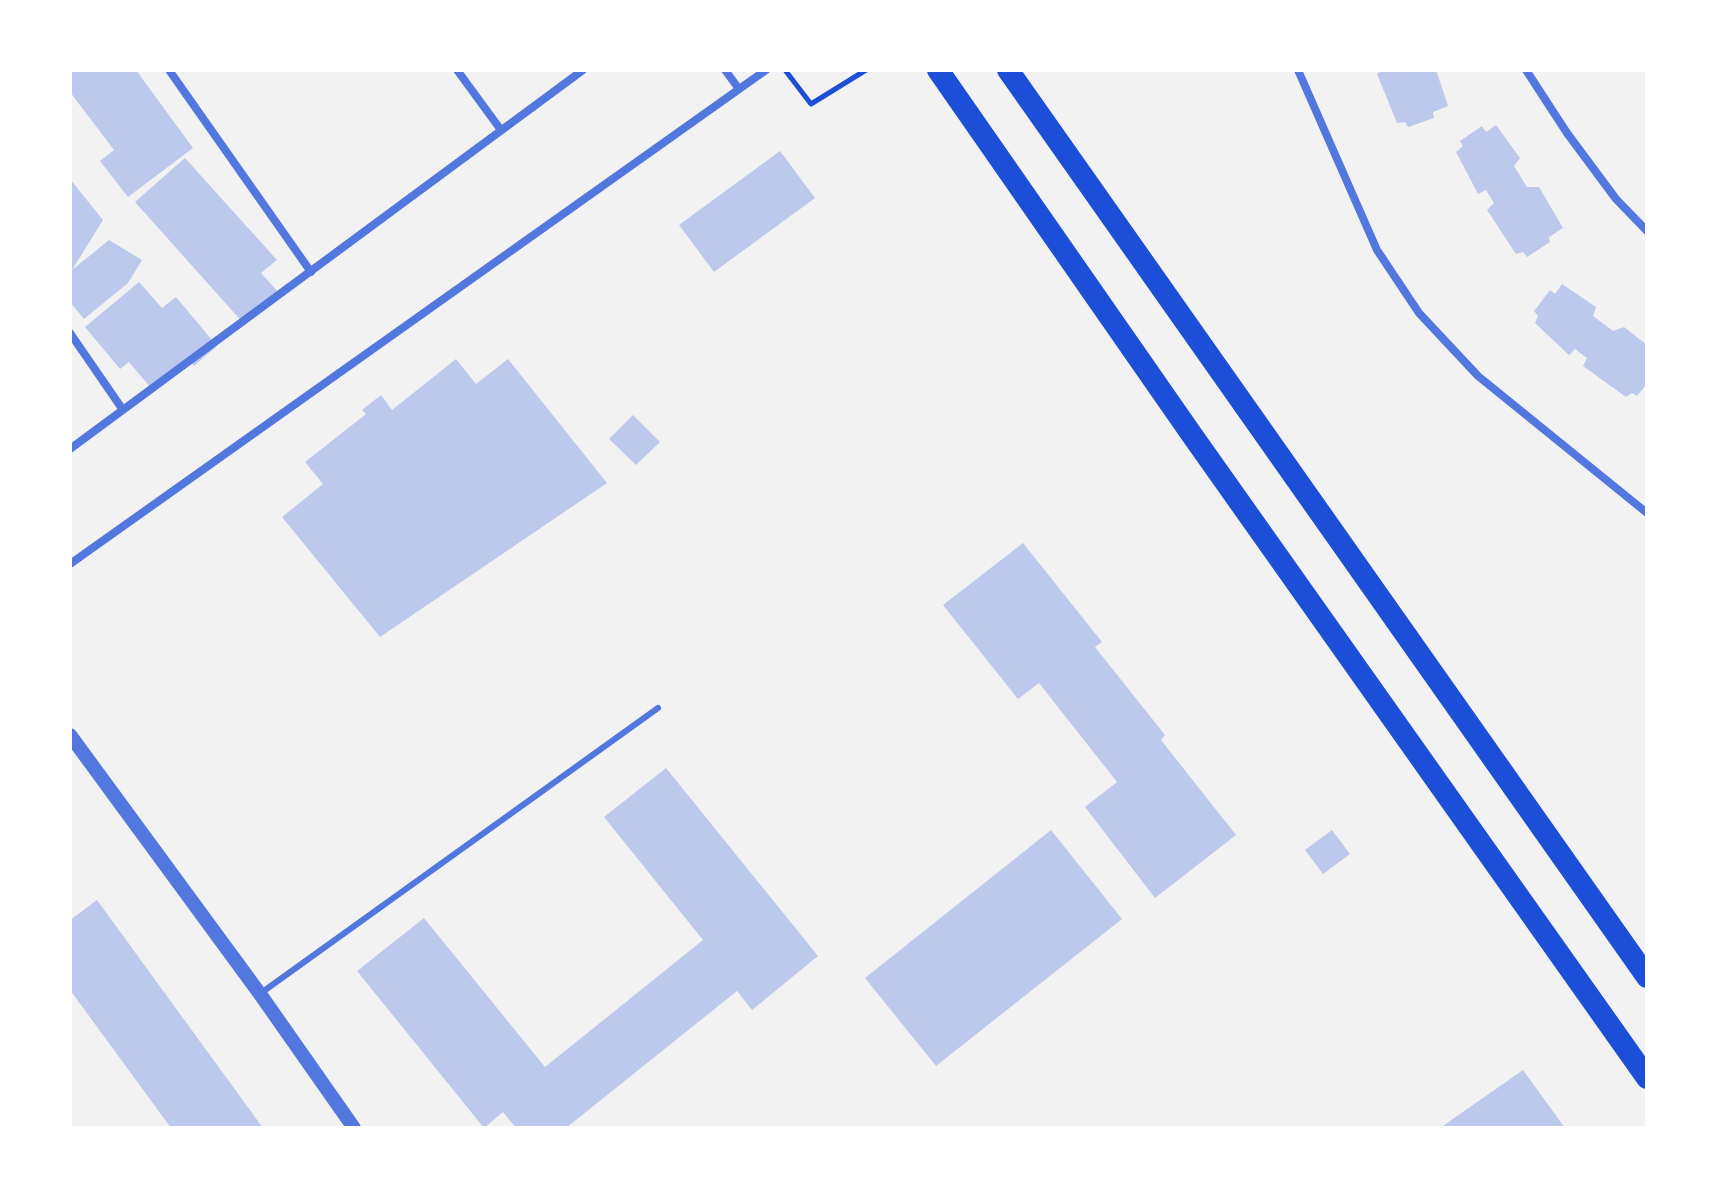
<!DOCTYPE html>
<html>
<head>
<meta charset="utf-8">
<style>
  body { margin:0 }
  #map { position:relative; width:1717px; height:1198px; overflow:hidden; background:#f2f2f2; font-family:Barlow,sans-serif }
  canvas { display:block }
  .frame { position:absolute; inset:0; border:72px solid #fff; pointer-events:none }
</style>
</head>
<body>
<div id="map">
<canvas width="1717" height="1198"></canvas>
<div class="frame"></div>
</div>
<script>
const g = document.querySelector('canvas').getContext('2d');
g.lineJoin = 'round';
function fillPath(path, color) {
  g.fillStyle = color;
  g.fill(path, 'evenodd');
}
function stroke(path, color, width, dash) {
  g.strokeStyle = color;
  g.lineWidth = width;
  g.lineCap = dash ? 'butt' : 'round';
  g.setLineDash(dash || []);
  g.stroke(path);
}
fillPath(new Path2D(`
  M 70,70 L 136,70 L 193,148 L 128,197 L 100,161 L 114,150 L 70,92 Z
  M 1382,70 L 1436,70 L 1448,106 L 1433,112 L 1434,118 L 1408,127 L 1405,122 L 1397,123 L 1377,74 Z
  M 1496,125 L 1520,158 L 1514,166 L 1527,187 L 1539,187 L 1563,228 L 1549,237 L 1550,242 L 1527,257 L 1523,252 L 1516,254 L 1487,210 L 1494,203 L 1486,190 L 1478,194 L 1456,152 L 1463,146 L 1460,141 L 1482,126 L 1486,132 Z
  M 780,151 L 815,198 L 714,272 L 679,225 Z
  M 185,158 L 277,260 L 261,273 L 280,294 L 245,325 L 135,202 Z
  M 70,179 L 103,220 L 72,270 L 109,240 L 142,260 L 128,283 L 84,319 L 70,302 Z
  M 139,282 L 162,308 L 176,297 L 217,346 L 194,366 L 187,358 L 151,388 L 129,362 L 120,369 L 85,327 Z
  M 1562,284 L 1596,307 L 1593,316 L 1613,331 L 1624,327 L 1647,345 L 1647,384 L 1637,396 L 1632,393 L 1626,397 L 1583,366 L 1587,358 L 1575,349 L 1569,355 L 1535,323 L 1538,316 L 1534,311 L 1550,290 L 1555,294 Z
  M 456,359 L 476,384 L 508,359 L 607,483 L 380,637 L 282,517 L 323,484 L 305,462 L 366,414 L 362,410 L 381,395 L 392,410 Z
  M 633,415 L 660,442 L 636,465 L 609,439 Z
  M 1023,543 L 1102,642 L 1095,647 L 1165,735 L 1161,740 L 1236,835 L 1155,898 L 1085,807 L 1117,782 L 1039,683 L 1018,699 L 943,605 Z
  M 666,768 L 818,956 L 752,1010 L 737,991 L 566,1128 L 516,1128 L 503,1112 L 484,1128 L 357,971 L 424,918 L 545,1067 L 703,940 L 604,817 Z
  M 1051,830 L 1122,919 L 936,1066 L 865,978 Z
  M 1332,830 L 1350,854 L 1323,874 L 1305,850 Z
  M 97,900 L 263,1128 L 171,1128 L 70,990 L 70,920 Z
  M 1523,1070 L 1565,1128 L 1440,1128 Z`), '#bdc9ec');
stroke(new Path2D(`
  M 785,70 L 811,104 L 866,70`), '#1d4ed8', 5);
stroke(new Path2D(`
  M 261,993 L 658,708`), '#5277de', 6);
stroke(new Path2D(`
  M 169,70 L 311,272
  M 457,70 L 501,130
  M 725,70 L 739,89
  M 1298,70 L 1377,250 L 1419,313 L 1478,376 L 1647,513
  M 1526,70 L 1567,133 L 1616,199 L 1647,231
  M 70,333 L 123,410
  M 70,449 L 583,70
  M 70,564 L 766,70`), '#5277de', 8);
stroke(new Path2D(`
  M 70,735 L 260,994 L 354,1128`), '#5277de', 14);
stroke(new Path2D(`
  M 938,70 L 1192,435 L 1647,1078
  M 1008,70 L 1647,977`), '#1d4ed8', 22);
</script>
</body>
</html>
